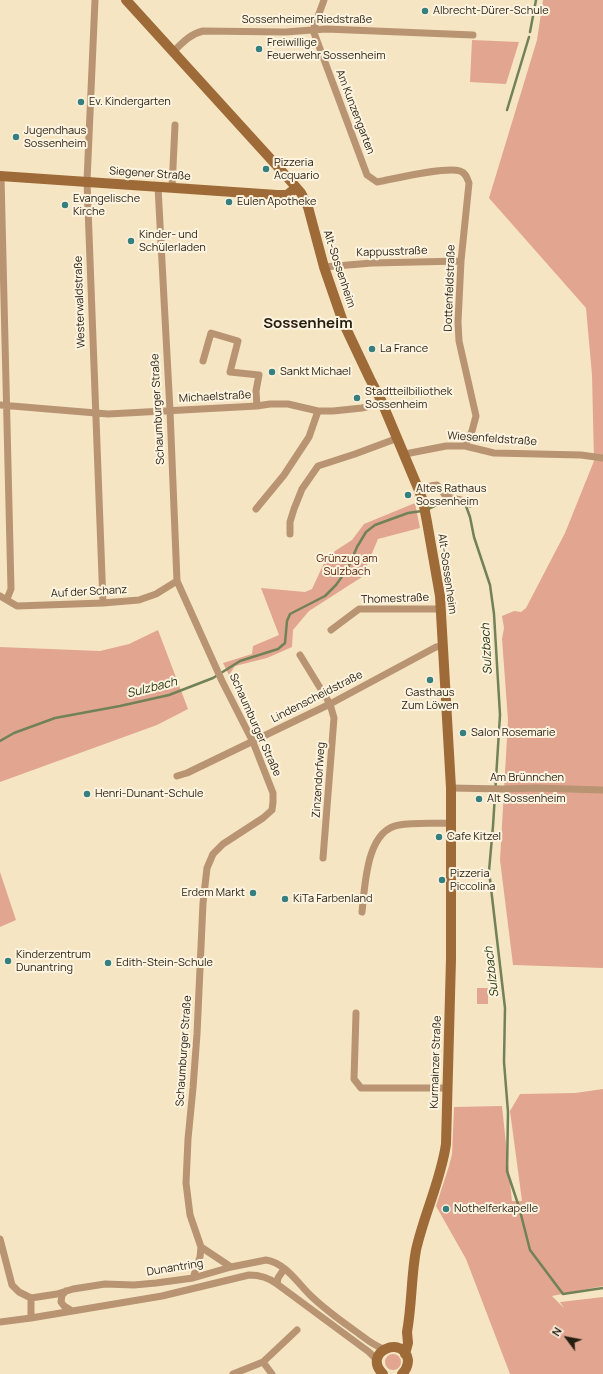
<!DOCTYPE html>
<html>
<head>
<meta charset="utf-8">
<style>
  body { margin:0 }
  #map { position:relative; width:603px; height:1374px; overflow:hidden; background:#f6e5c3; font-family:Manrope,sans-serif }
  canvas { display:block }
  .north { position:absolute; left:547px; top:1318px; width:40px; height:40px; -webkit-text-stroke:3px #fdf3df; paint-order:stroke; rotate:302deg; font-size:11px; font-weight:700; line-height:16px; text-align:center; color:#251f12 }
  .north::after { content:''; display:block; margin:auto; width:14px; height:18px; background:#251f12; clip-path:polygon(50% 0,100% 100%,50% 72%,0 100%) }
</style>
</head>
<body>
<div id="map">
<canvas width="603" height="1374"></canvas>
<div class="north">N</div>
</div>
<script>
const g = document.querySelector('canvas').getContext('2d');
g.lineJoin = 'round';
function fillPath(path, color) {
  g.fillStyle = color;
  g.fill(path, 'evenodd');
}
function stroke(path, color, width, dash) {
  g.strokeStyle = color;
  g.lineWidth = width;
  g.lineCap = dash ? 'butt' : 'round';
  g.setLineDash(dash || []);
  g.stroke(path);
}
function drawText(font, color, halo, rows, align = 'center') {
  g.font = font + ' Manrope,sans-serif';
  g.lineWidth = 4;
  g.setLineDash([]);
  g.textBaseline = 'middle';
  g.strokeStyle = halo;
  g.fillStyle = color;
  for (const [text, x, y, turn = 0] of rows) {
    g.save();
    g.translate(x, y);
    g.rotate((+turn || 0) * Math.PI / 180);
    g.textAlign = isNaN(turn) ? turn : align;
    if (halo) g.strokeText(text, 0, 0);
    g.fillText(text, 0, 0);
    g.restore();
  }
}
fillPath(new Path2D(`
  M 543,0 L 603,0 L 603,968 L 513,965 L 500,860 L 508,720 L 502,639 L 504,628 L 502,616 L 514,611 L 521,612 L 526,608 L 565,533 L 594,461 L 592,375 L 586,308 L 489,198 L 537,40 Z
  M 472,40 L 519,42 L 506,84 L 470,82 Z
  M 415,503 L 420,528 L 378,539 L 362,577 L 309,611 L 293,630 L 292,647 L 267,658 L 235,666 L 229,675 L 223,663 L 252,654 L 253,646 L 279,635 L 261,588 L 305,592 L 312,589 L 324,563 L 335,551 L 352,540 L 364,524 Z
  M 158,630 L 188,709 L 157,725 L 0,782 L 0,647 L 100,651 L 129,644 Z
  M 0,872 L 16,920 L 0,927 Z
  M 477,988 L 488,988 L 488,1004 L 477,1004 Z
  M 603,1089 L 603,1286 L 552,1296 L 564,1308 L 560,1302 L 603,1297 L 603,1374 L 510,1374 L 466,1259 L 436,1206 L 449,1166 L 452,1154 L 454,1107 L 502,1106 L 512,1201 L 522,1201 L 510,1111 L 520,1094 L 575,1093 Z
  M385 1362a8 8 0 1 1 16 0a8 8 0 1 1-16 0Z`), '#e2a690');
stroke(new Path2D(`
  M 530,32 L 536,0
  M 507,110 L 529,37
  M 426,510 L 441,503 L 453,502 L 462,504 L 466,506 L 470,517 L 474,537 L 490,585 L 494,614 L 500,715 L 493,826 L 489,871 L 505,1008 L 504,1062 L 508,1112 L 507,1171 L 519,1207 L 530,1250 L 563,1294 L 603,1288
  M 0,741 L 14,733 L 55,718 L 120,706 L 169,695 L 213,678 L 240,661 L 278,649 L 285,643 L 287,621 L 290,614 L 325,596 L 336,585 L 348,568 L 357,547 L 366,532 L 375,525 L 408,513 L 422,511`), '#718158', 2.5);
stroke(new Path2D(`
  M 95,0 L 87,181 L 103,603
  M 324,0 L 313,30 L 367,175 L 377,182 C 394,179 446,166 460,171 C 466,173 467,178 469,183 L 461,261 L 458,322 L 459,341 L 476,416 L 472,431 L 465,446
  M 173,52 C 182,43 190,34 203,31 L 285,32 L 326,29 L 473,35
  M 1,176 L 11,589 L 7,599
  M 158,187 L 170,411 L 177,581 L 222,681 L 253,742 L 273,793 L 273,802 L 272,810 L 263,818 L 223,844 L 213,854 L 207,868 L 203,903 L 197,1034 L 193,1088 L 188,1139 L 186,1183 L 190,1215 L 201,1247 L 200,1257 L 193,1278
  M 172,188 L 175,125
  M 324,267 L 372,263 L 461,261
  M 203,361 L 211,333 L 238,341 L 230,372 L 259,375 L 256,391 L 257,406
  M 0,405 L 108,414 L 257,406 L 270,404 L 288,404 L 318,411 L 333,411 L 362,408 L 370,406 L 381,400
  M 405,454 L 446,446 L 465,446 L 494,453 L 581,455 L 603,458
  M 418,488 L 437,485 C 442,489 443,495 448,497 C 456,500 464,499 470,504
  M 256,509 L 284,475 L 309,437 L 318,411
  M 290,534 L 290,522 L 294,509 L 302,489 L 318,466 L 355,454 L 398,438
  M 0,596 L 17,606 L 103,603 L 139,600 L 156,594 L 177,581
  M 331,630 L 359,609 L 441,609
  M 300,655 L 330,704 L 334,718 L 323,858
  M 177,776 L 187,773 L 330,704 L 436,647 L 443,646
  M 451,788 L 503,789 L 536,788 L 603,790
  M 362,912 C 365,886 366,830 399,825 C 416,822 434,824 451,823
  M 356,1013 L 354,1079 L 361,1088 L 448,1088
  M 0,1239 L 12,1285 L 19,1292 L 31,1298 L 57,1294 L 73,1289 L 105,1284 L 134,1285 L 156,1283 L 193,1278 L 231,1267 L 266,1260 C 285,1263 297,1282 309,1294 C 324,1309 341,1321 358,1333 C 366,1339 374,1346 384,1349
  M 201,1247 L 231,1267
  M 277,1284 L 278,1278 L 284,1269
  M 66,1291 L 62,1295 L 61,1302 L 64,1306 L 72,1311
  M 31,1298 L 31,1318
  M 0,1322 L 31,1318 L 162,1296 L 249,1275 C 260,1275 268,1277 277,1284 L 369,1352 L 377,1360
  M 263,1362 L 297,1330
  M 233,1374 L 263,1362 L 272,1374`), '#b89473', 7);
stroke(new Path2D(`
  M 126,0 L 288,178 L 301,193 L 308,207 L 324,267 L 343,322 L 370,379 L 381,400 L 418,488 L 423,501 L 427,522 L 440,596 L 451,788 L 451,959 L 446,1144 C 441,1180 424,1214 416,1250 C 411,1277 412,1305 407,1332 L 408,1343 L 405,1354
  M 0,176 L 277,195 L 287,195 L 296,188
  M 383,1374 C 361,1352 404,1334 408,1360 C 408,1366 406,1370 402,1374`), '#9e6a37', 10);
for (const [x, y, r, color] of [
  [425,11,4,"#367f7f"],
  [259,49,4,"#367f7f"],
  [81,102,4,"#367f7f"],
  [16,137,4,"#367f7f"],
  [266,169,4,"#367f7f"],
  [229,202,4,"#367f7f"],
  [65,205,4,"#367f7f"],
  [131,241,4,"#367f7f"],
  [372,349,4,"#367f7f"],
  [272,372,4,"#367f7f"],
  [357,398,4,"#367f7f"],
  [408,495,4,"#367f7f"],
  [430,680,4,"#367f7f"],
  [463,733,4,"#367f7f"],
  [87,794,4,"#367f7f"],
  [479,799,4,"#367f7f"],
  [439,837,4,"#367f7f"],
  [442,880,4,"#367f7f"],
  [253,893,4,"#367f7f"],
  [285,899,4,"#367f7f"],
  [8,961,4,"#367f7f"],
  [108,963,4,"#367f7f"],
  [446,1209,4,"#367f7f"]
]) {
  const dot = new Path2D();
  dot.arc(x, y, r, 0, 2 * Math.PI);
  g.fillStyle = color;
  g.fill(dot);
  stroke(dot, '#fdf3df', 1.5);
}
drawText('11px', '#251f12', '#fdf3df', [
  ["Albrecht-Dürer-Schule",433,11],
  ["Freiwillige",267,43],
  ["Feuerwehr Sossenheim",267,56],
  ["Ev. Kindergarten",89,102],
  ["Jugendhaus",24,131],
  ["Sossenheim",24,144],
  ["Pizzeria",274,163],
  ["Acquario",274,176],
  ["Evangelische",73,199],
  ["Kirche",73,212],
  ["Eulen Apotheke",237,202],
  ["Kinder- und",139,235],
  ["Schülerladen",139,248],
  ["La France",380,349],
  ["Sankt Michael",280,372],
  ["Stadtteilbiliothek",365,392],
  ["Sossenheim",365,405],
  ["Altes Rathaus",416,489],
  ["Sossenheim",416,502],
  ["Gasthaus",430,693,"center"],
  ["Zum Löwen",430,706,"center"],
  ["Salon Rosemarie",471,733],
  ["Henri-Dunant-Schule",95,794],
  ["Alt Sossenheim",487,799],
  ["Cafe Kitzel",447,837],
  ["Pizzeria",450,874],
  ["Piccolina",450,887],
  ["Erdem Markt",245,893,"right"],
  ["KiTa Farbenland",293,899],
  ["Kinderzentrum",16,955],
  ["Dunantring",16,968],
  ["Edith-Stein-Schule",116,963],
  ["Nothelferkapelle",454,1209]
], 'left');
drawText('11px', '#251f12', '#fdf3df', [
  ["Sossenheimer Riedstraße",307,20],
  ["Am Kunzengarten",355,112,69],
  ["Siegener Straße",150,174,4],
  ["Kappusstraße",392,252,-2],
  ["Alt-Sossenheim",339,269,72],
  ["Dottenfeldstraße",450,288,-88],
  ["Westerwaldstraße",80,302,-92],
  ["Michaelstraße",215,397,-3],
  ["Schaumburger Straße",158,409,-93],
  ["Wiesenfeldstraße",492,439,4],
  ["Alt-Sossenheim",447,574,82],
  ["Auf der Schanz",89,592,-3],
  ["Thomestraße",395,599,-2],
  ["Lindenscheidstraße",317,697,-27],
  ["Schaumburger Straße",255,725,66],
  ["Am Brünnchen",527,778],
  ["Zinzendorfweg",319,780,-86],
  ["Schaumburger Straße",184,1051,-86],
  ["Kurmainzer Straße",436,1062,-88],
  ["Dunantring",175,1268,-9]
]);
drawText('11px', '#531d05', '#fdf3df', [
  ["Grünzug am",347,559],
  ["Sulzbach",347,572]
]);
drawText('italic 12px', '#26370f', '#fdf3df', [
  ["Sulzbach",487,649,-93],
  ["Sulzbach",152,688,-14],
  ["Sulzbach",492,972,-97]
]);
drawText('bold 15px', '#251f12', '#fdf3df', [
  ["Sossenheim",308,324]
]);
</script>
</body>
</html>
